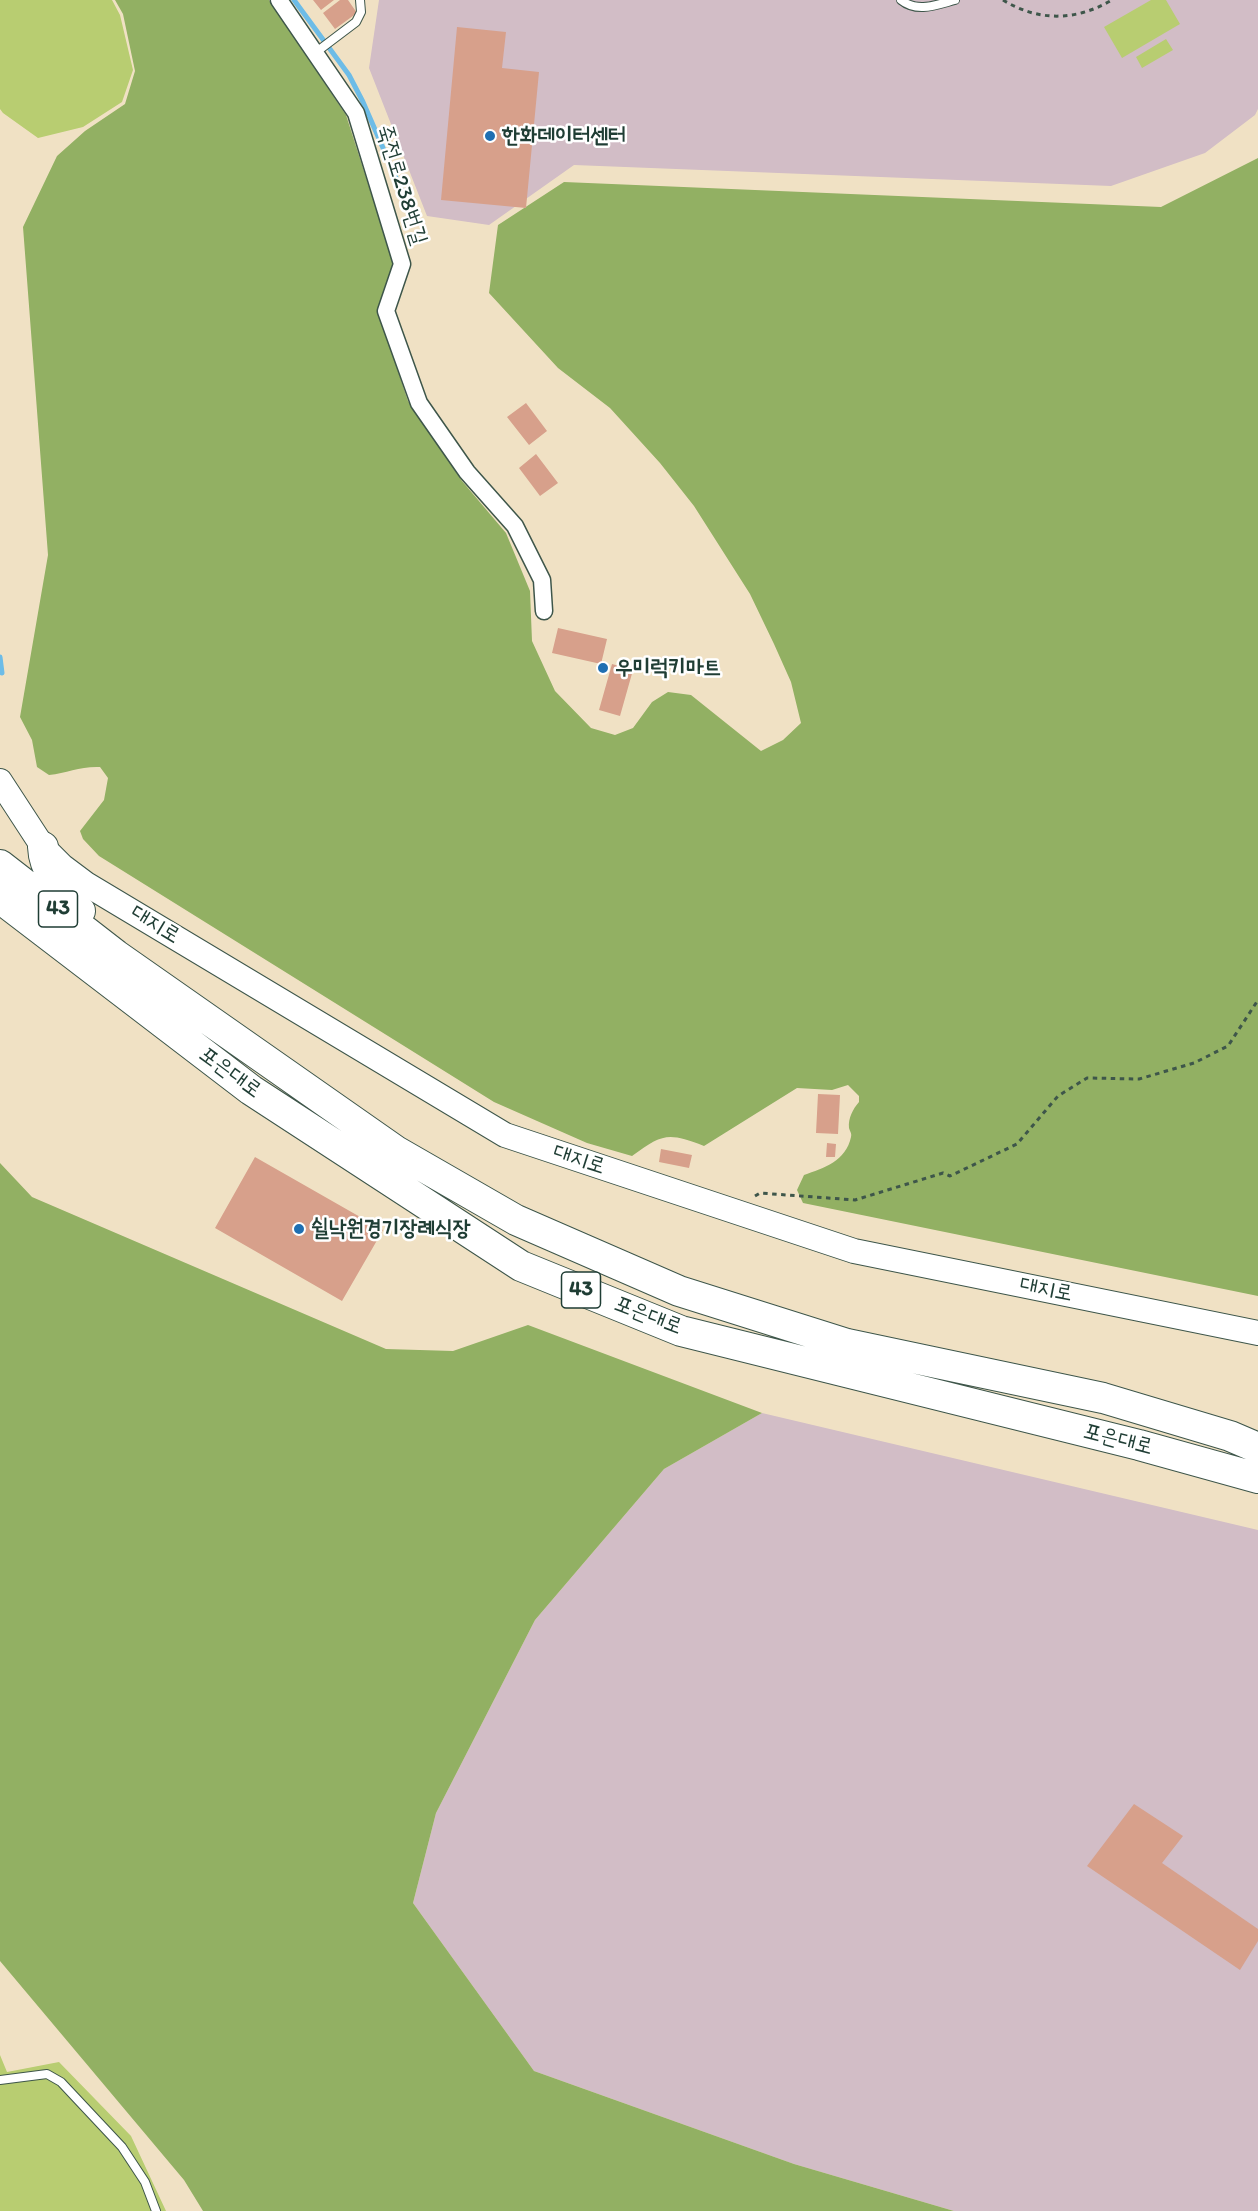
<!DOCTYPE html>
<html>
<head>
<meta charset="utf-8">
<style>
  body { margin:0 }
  canvas { display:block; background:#f0e1c4 }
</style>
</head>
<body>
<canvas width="1258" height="2211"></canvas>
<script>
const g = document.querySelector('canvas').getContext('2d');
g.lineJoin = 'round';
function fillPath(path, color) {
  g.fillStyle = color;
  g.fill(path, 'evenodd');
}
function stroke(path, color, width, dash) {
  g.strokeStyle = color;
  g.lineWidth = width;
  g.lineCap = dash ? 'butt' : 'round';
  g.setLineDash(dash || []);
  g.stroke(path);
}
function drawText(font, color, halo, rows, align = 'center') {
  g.font = font + ' Itim,"Poor Story",sans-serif';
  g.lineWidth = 5;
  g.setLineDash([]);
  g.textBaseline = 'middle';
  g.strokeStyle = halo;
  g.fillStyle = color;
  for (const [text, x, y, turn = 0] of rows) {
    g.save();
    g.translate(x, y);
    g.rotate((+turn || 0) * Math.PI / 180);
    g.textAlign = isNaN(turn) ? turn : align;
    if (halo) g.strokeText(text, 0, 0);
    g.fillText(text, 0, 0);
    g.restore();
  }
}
fillPath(new Path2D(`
  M 379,0 L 1258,0 L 1258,109 L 1255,115 L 1205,153 L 1111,186 L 574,165 L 489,225 L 427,216 L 369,68 Z
  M 762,1413 L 1258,1530 L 1258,2211 L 954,2211 L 794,2164 L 534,2071 L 413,1903 L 436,1813 L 535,1620 L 664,1469 Z`), '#d2bdc6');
fillPath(new Path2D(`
  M 0,0 L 112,0 L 120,15 L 133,70 L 122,102 L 83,127 L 38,138 L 3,113 L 0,109 Z
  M 1151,0 L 1166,0 L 1180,24 L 1122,58 L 1104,27 Z
  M 1166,39 L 1173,50 L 1142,68 L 1136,57 Z
  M 0,2055 L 7,2072 L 59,2062 L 131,2136 L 166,2211 L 0,2211 Z`), '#b8cd71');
fillPath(new Path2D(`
  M 115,0 L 269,0 L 346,115 L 394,265 L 379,315 L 408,401 L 462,481 L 506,533 L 530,591 L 532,641 L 555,691 L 591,728 L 615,735 L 633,728 L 652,702 L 668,692 L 691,695 L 761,751 L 783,740 L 801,723 L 791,682 L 774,644 L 750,594 L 694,506 L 660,463 L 610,408 L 558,368 L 489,293 L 498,225 L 564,182 L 1161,207 L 1258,158 L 1258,1296 L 803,1203 L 797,1190 L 804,1175 C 824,1168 846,1161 851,1137 C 852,1133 850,1132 849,1128 C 848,1118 853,1109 859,1102 L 859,1096 L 848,1085 L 832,1090 L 797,1088 L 704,1146 C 667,1132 663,1134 632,1156 L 587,1143 L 494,1102 L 99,856 L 83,839 L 80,831 L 104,800 L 108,778 L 100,767 C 81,766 67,773 49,775 L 37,767 L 32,740 L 20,717 L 48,555 L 23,227 L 57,156 L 85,131 L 125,104 L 135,71 L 123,14 Z
  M 0,1163 L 32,1197 L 386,1349 L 453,1351 L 528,1325 L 762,1413 L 664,1469 L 535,1620 L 436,1813 L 413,1903 L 534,2071 L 794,2164 L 954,2211 L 203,2211 L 184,2180 L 0,1961 Z`), '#92b063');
stroke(new Path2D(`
  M 294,0 L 349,75 L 363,102 L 414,219
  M 0,657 L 2,673`), '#6dbce7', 5);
fillPath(new Path2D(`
  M 313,0 L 334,0 L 321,10 Z
  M 340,0 L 348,0 L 357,13 L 335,29 L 323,13 Z
  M 457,27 L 506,32 L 502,68 L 539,72 L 526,208 L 441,200 Z
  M 526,403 L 547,431 L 529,445 L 507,417 Z
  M 536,454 L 558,483 L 540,496 L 519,468 Z
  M 558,628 L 607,639 L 601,664 L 552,653 Z
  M 612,664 L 633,670 L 620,716 L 599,710 Z
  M 818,1094 L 840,1095 L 838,1134 L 816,1133 Z
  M 827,1143 L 836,1144 L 835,1157 L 826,1157 Z
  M 661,1149 L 692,1155 L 689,1168 L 659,1162 Z
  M 255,1157 L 383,1230 L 342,1301 L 215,1228 Z
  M 1134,1804 L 1183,1836 L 1162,1863 L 1258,1929 L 1258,1941 L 1240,1970 L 1087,1866 Z`), '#d7a08b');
const lane = new Path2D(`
  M 901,0 C 917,13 936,5 955,0
  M 315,53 L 356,22 L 361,12 L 360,0
  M 0,2080 L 47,2074 L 61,2082 L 122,2147 L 145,2182 L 156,2211`);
const street = new Path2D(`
  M 279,0 L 356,113 L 402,264 L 386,311 L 419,403 L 467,472 L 515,526 L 542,580 L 544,611`);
const secondary = new Path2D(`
  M 0,781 L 43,847 L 62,866 L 86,884 L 505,1135 L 854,1251 L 1258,1333`);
const highway = new Path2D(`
  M 43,847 C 44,873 63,892 80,911
  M 0,865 L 116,955 L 396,1151 L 516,1220 L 679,1291 L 847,1344 L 1103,1398 L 1230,1436 L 1258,1448
  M 0,898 L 251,1090 L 521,1266 L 681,1331 L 1139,1445 L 1258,1478`);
stroke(lane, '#3e564a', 10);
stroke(street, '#3e564a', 19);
stroke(secondary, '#3e564a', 26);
stroke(highway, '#3e564a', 32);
stroke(new Path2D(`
  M 1003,0 C 1039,22 1076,21 1112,0
  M 755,1196 L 760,1193 L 855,1200 L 943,1173 L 950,1176 L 1017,1144 L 1058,1096 L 1087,1078 L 1139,1079 L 1194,1063 L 1228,1046 L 1258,1000`), '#3e564a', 3, [4.5, 4.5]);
stroke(lane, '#fff', 8);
stroke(street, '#fff', 16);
stroke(secondary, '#fff', 24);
stroke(highway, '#fff', 30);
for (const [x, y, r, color] of [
  [490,136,6,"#1f6fb2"],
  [603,668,6,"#1f6fb2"],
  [299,1229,6,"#1f6fb2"]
]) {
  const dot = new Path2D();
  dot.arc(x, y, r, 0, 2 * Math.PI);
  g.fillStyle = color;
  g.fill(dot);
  stroke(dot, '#fff', 2);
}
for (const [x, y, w] of [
  [58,909,39],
  [581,1290,39]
]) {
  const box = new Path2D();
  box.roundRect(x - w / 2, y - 18, w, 36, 4.5);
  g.fillStyle = '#fff';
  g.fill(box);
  stroke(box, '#1f3d34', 1.5);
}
drawText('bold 21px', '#1f3d34', null, [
  ["43",58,909],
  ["43",581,1290]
]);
drawText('bold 22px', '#1f3d34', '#fff', [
  ["한화데이터센터",502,136],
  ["우미럭키마트",615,668],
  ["쉴낙원경기장례식장",311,1229]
], 'left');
drawText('22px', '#1f3d34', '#fff', [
  ["죽전로238번길",401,185,73],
  ["대지로",155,925,31],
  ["포은대로",230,1073,36],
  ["대지로",579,1160,18],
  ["대지로",1046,1290,11],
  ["포은대로",648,1316,21],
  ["포은대로",1118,1440,14]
]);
</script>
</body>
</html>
